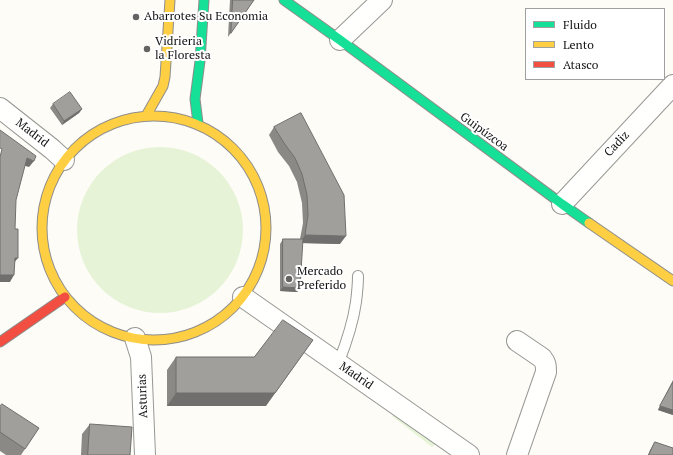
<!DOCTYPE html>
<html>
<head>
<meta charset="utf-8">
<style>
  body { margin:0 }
  #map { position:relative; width:673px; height:455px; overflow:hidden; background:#fdfcf7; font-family:"PT Serif",serif }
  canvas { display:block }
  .legend { position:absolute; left:525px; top:8px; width:140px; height:72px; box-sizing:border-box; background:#fff; border:1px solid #a0a0a0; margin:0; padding:5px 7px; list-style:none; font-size:12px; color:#111 }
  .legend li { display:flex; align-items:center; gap:8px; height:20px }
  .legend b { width:20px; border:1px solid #a0a0a0 }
</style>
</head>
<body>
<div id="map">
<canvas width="673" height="455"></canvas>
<ul class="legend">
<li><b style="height:5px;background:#16e098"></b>Fluido</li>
<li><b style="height:5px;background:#ffcf43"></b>Lento</li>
<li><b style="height:5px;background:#f24e42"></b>Atasco</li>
</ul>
</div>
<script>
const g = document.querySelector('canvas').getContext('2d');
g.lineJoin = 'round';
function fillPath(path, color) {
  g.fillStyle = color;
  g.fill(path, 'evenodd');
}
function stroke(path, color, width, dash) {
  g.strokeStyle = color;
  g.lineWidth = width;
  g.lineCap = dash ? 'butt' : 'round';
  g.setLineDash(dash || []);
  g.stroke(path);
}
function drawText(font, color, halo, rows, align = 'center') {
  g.font = font + ' "PT Serif",serif';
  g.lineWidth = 4;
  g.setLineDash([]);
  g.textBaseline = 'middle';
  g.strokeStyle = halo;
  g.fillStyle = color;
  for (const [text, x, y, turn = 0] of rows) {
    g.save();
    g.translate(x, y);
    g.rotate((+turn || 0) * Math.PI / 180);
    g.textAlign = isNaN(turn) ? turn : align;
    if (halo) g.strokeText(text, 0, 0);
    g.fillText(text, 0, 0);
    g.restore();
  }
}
fillPath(new Path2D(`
  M77 230a83 83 0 1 1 166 0a83 83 0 1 1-166 0Z
  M 396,413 L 436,444 L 432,447 L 392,416 Z`), '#e7f3d7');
const lane = new Path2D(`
  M 338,364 C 346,344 353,323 356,302 C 357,294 358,285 358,276`);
const street = new Path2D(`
  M 340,40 L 382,0
  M 0,108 L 52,149 L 64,160
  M 562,204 L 673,85
  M 243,297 L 469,455
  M 135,338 L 141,357 L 145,455
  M 517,341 L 542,358 C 546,363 546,366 546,372 L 517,455`);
const fast = new Path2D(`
  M 284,0 L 340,40 L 562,204 L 589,223
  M 198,123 L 195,99 L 200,61 L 204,0`);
const slow = new Path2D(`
  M 146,116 L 163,86 L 165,77 L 170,0
  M42 228a112 112 0 1 1 224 0a112 112 0 1 1-224 0Z
  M 589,223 L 673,281`);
const jam = new Path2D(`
  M 0,342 L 65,297`);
stroke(lane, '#979795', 12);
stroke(street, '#979795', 22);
stroke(fast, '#8e8d8b', 11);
stroke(slow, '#8e8d8b', 11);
stroke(jam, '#8e8d8b', 11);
stroke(lane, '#fffffe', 10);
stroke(street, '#fffffe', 20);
stroke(fast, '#16e098', 9);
stroke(slow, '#ffcf43', 9);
stroke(jam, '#f24e42', 9);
fillPath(new Path2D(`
  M 230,0 L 254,0 L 228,37 Z
  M 53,104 L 82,109 L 79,113 L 62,125 L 50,108 Z
  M 301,113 L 340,244 L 302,243 L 300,288 L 297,292 L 280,291 L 280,244 L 283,239 L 300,239 L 303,223 L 302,203 L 297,182 L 289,166 L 278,152 L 269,135 L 274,127 Z
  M 176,357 L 266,406 L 167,406 L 167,370 Z
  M 673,380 L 673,415 L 658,410 Z
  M 0,407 L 39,428 L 21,455 L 6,455 L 0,451 Z
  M 90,424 L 130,455 L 81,455 L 82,434 Z
  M 655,442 L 673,455 L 648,455 L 650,450 Z`), '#8a8986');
fillPath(new Path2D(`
  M 82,109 L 79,113 L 62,125 L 64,121 Z
  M 27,158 L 34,161 L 29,167 L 22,165 Z
  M 305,235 L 346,236 L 340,244 L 300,243 Z
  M 15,258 L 18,258 L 13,264 Z
  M 0,275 L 14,275 L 10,282 L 0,282 Z
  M 283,287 L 300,288 L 297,292 L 280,291 Z
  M 313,340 L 266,406 L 167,406 L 176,393 Z
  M 660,406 L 673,410 L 673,415 L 658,410 Z`), '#716f6d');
const building = new Path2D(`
  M 233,0 L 254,0 L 231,33 Z
  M 70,92 L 82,109 L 64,121 L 53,104 Z
  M 301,113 L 344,195 L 346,236 L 305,235 L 308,215 L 307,195 L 302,174 L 295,158 L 284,143 L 274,127 Z
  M 0,130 L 36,156 L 34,161 L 27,158 L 16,200 L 15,229 L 18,229 L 18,258 L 15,258 L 14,275 L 0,275 L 0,157 L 2,149 L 0,148 Z
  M 283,239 L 303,239 L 300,288 L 283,287 Z
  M 283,320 L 313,340 L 275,393 L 176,393 L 176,357 L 254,357 Z
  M 673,382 L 673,410 L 660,406 Z
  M 2,404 L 39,428 L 25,449 L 0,432 L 0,407 Z
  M 90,424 L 132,427 L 130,455 L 88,455 Z
  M 655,442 L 673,448 L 673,455 L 649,455 Z`);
fillPath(building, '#a19f9c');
stroke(building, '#716f6d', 1);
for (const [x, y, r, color] of [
  [136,17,4,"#646362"],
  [147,49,4,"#646362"],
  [289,279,4,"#646362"]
]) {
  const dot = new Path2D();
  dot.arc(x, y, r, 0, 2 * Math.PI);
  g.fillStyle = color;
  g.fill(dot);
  stroke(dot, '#fff', 1.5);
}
drawText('12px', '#111', '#fff', [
  ["Abarrotes Su Economia",144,17],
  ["Vidrieria",155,42],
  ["la Floresta",155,56],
  ["Mercado",297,272],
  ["Preferido",297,286]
], 'left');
drawText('12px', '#111', '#fff', [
  ["Guipúzcoa",484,132,36],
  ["Madrid",32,133,38],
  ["Cadiz",617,144,-47],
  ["Madrid",356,376,35],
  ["Asturias",143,396,-92]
]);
</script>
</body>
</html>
